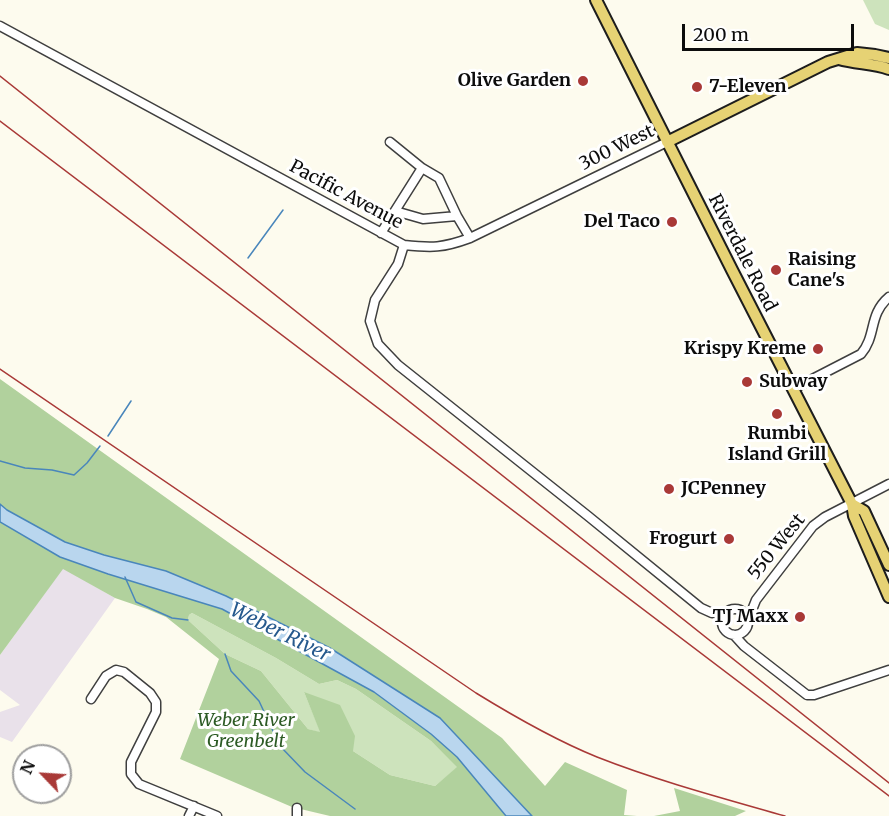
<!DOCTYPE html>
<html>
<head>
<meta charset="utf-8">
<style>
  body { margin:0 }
  #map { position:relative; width:889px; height:816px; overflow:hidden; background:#fdfbee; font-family:Merriweather,serif }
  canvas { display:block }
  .north { position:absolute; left:12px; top:744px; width:60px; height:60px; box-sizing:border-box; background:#fff; border:2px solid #9e9e9e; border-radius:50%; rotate:295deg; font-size:16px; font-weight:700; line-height:24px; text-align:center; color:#0c0c0c }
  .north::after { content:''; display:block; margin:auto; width:21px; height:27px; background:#a93937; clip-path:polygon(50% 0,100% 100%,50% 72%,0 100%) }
  .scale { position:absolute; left:682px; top:24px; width:172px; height:27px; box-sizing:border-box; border:3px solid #0c0c0c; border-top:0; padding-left:8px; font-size:18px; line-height:21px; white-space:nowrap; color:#0c0c0c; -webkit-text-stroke:4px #fff; paint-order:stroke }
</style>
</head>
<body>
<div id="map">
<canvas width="889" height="816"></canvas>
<div class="north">N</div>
<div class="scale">200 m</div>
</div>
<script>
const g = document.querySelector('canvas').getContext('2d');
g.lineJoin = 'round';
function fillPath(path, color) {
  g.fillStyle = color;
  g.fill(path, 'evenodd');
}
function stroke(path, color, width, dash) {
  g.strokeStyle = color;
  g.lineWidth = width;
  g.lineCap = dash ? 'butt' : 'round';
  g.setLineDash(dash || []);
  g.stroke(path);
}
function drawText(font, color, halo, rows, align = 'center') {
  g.font = font + ' Merriweather,serif';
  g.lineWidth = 6;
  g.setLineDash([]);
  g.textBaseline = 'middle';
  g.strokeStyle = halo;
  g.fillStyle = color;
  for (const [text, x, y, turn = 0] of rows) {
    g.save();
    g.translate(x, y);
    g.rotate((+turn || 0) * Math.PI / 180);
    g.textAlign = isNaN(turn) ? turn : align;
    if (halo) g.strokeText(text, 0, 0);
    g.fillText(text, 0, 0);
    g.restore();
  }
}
fillPath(new Path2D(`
  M 63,568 L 115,598 L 12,742 L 0,737 L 0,712 L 20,705 L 0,690 L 0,655 Z`), '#e9e1ea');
fillPath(new Path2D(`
  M 863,0 L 889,0 L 889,30 L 875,24 Z
  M 192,613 L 276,658 L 319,684 L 337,680 L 356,689 L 431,741 L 458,767 L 435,786 L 390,775 L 353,751 L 304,692 L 321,733 L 308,729 L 261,671 L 225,654 L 188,620 L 189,615 Z`), '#cde3bc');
fillPath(new Path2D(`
  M 0,379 L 502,738 L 545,786 L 565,762 L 627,790 L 624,815 L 637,816 L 532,816 L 440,718 L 330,648 L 226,596 L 166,571 L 104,555 L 65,542 L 7,510 L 0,504 Z
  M 0,522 L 60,557 L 106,573 L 222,609 L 374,692 L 431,734 L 457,757 L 506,816 L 330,816 L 292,807 L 180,759 L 219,659 L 166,617 L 147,609 L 115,598 L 63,569 L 0,655 ZM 192,613 L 276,658 L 319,684 L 337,680 L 356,689 L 431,741 L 457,767 L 435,786 L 390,775 L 353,751 L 355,736 L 340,705 L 304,692 L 320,732 L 308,729 L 261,671 L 225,654 L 188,620 L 189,615 Z
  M 674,788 L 746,811 L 735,816 L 654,816 L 680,811 Z`), '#b1d19d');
const water = new Path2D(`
  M 0,504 L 7,510 L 65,542 L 104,555 L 166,571 L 226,596 L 330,648 L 440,718 L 532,816 L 506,816 L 457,757 L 431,734 L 374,692 L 222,609 L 108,574 L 60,557 L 0,522 Z`);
fillPath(water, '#b9d6ee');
stroke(water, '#4986bb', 1.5);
stroke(new Path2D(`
  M 248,258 L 283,210
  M 108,436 L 131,401
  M 0,461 L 25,468 L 52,470 L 74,475 L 87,463 L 100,446
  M 125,577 L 136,602 L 172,618 L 188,620
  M 225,654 L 231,671 L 259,701 L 280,746 L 305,772 L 355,809`), '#4986bb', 1.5);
const minor = new Path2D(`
  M 0,26 L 404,245 C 432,248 443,248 470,238 L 667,142
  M 390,142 L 422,168
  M 457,216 L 470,238
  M 381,233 L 422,168 L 439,178 L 457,216 L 423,219 L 395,211
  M 404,245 L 398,264 L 375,300 L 370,321 L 378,344 L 398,365 L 588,516 L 701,608 L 712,613 L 726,613
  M 793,389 L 861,354 C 877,335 868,315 889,297
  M722 622a13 13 0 1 1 26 0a13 13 0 1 1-26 0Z
  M 748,620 L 756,600 L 813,526 L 825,517 L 889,484
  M 734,635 L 744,646 L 807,695 L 814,695 L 889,670
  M 91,699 L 106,676 L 116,670 L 124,672 L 150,693 L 156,702 L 156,712 L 131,762 L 131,774 L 139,784 L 217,816
  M 189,816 L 194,806
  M 297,816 L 297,808`);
const major = new Path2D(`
  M 596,0 L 732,270 L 852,504 L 854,516 L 889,597
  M 839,59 C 856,64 873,63 889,69
  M 667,142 L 828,62 L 857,53 L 875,55 L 889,58
  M 852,504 L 864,511 L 889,565`);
stroke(minor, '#3f3f3f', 11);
stroke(major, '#1d1d1d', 14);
stroke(minor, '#fff', 8);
stroke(major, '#e6d274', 10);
stroke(new Path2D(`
  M 0,76 L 889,783
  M 0,121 L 889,796
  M 0,369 L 476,693 C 515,717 555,740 597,757 C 658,781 722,798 785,816`), '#a93937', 1.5);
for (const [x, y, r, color] of [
  [583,81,6,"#a93937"],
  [697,87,6,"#a93937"],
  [672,222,6,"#a93937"],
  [776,270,6,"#a93937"],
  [818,349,6,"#a93937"],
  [747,382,6,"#a93937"],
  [777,414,6,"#a93937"],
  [669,489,6,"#a93937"],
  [729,539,6,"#a93937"],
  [800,617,6,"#a93937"]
]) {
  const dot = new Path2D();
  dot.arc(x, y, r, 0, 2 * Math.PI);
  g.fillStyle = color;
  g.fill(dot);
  stroke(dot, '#fff', 2);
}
drawText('bold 18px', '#0c0c0c', '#fff', [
  ["Olive Garden",571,81],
  ["7-Eleven",709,87,"left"],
  ["Del Taco",660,222],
  ["Raising",788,260,"left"],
  ["Cane's",788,281,"left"],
  ["Krispy Kreme",806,349],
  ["Subway",759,382,"left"],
  ["Rumbi",777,434,"center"],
  ["Island Grill",777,455,"center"],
  ["JCPenney",681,489,"left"],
  ["Frogurt",717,539],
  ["TJ Maxx",788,617]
], 'right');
drawText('18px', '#0c0c0c', '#fff', [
  ["300 West",617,148,-26],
  ["Pacific Avenue",346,195,28],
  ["Riverdale Road",742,253,63],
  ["550 West",777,547,-51]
]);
drawText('italic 18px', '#2d5b25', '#fff', [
  ["Weber River",246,721],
  ["Greenbelt",246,742]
]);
drawText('italic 20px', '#26598d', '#fff', [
  ["Weber River",280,633,26]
]);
</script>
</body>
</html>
